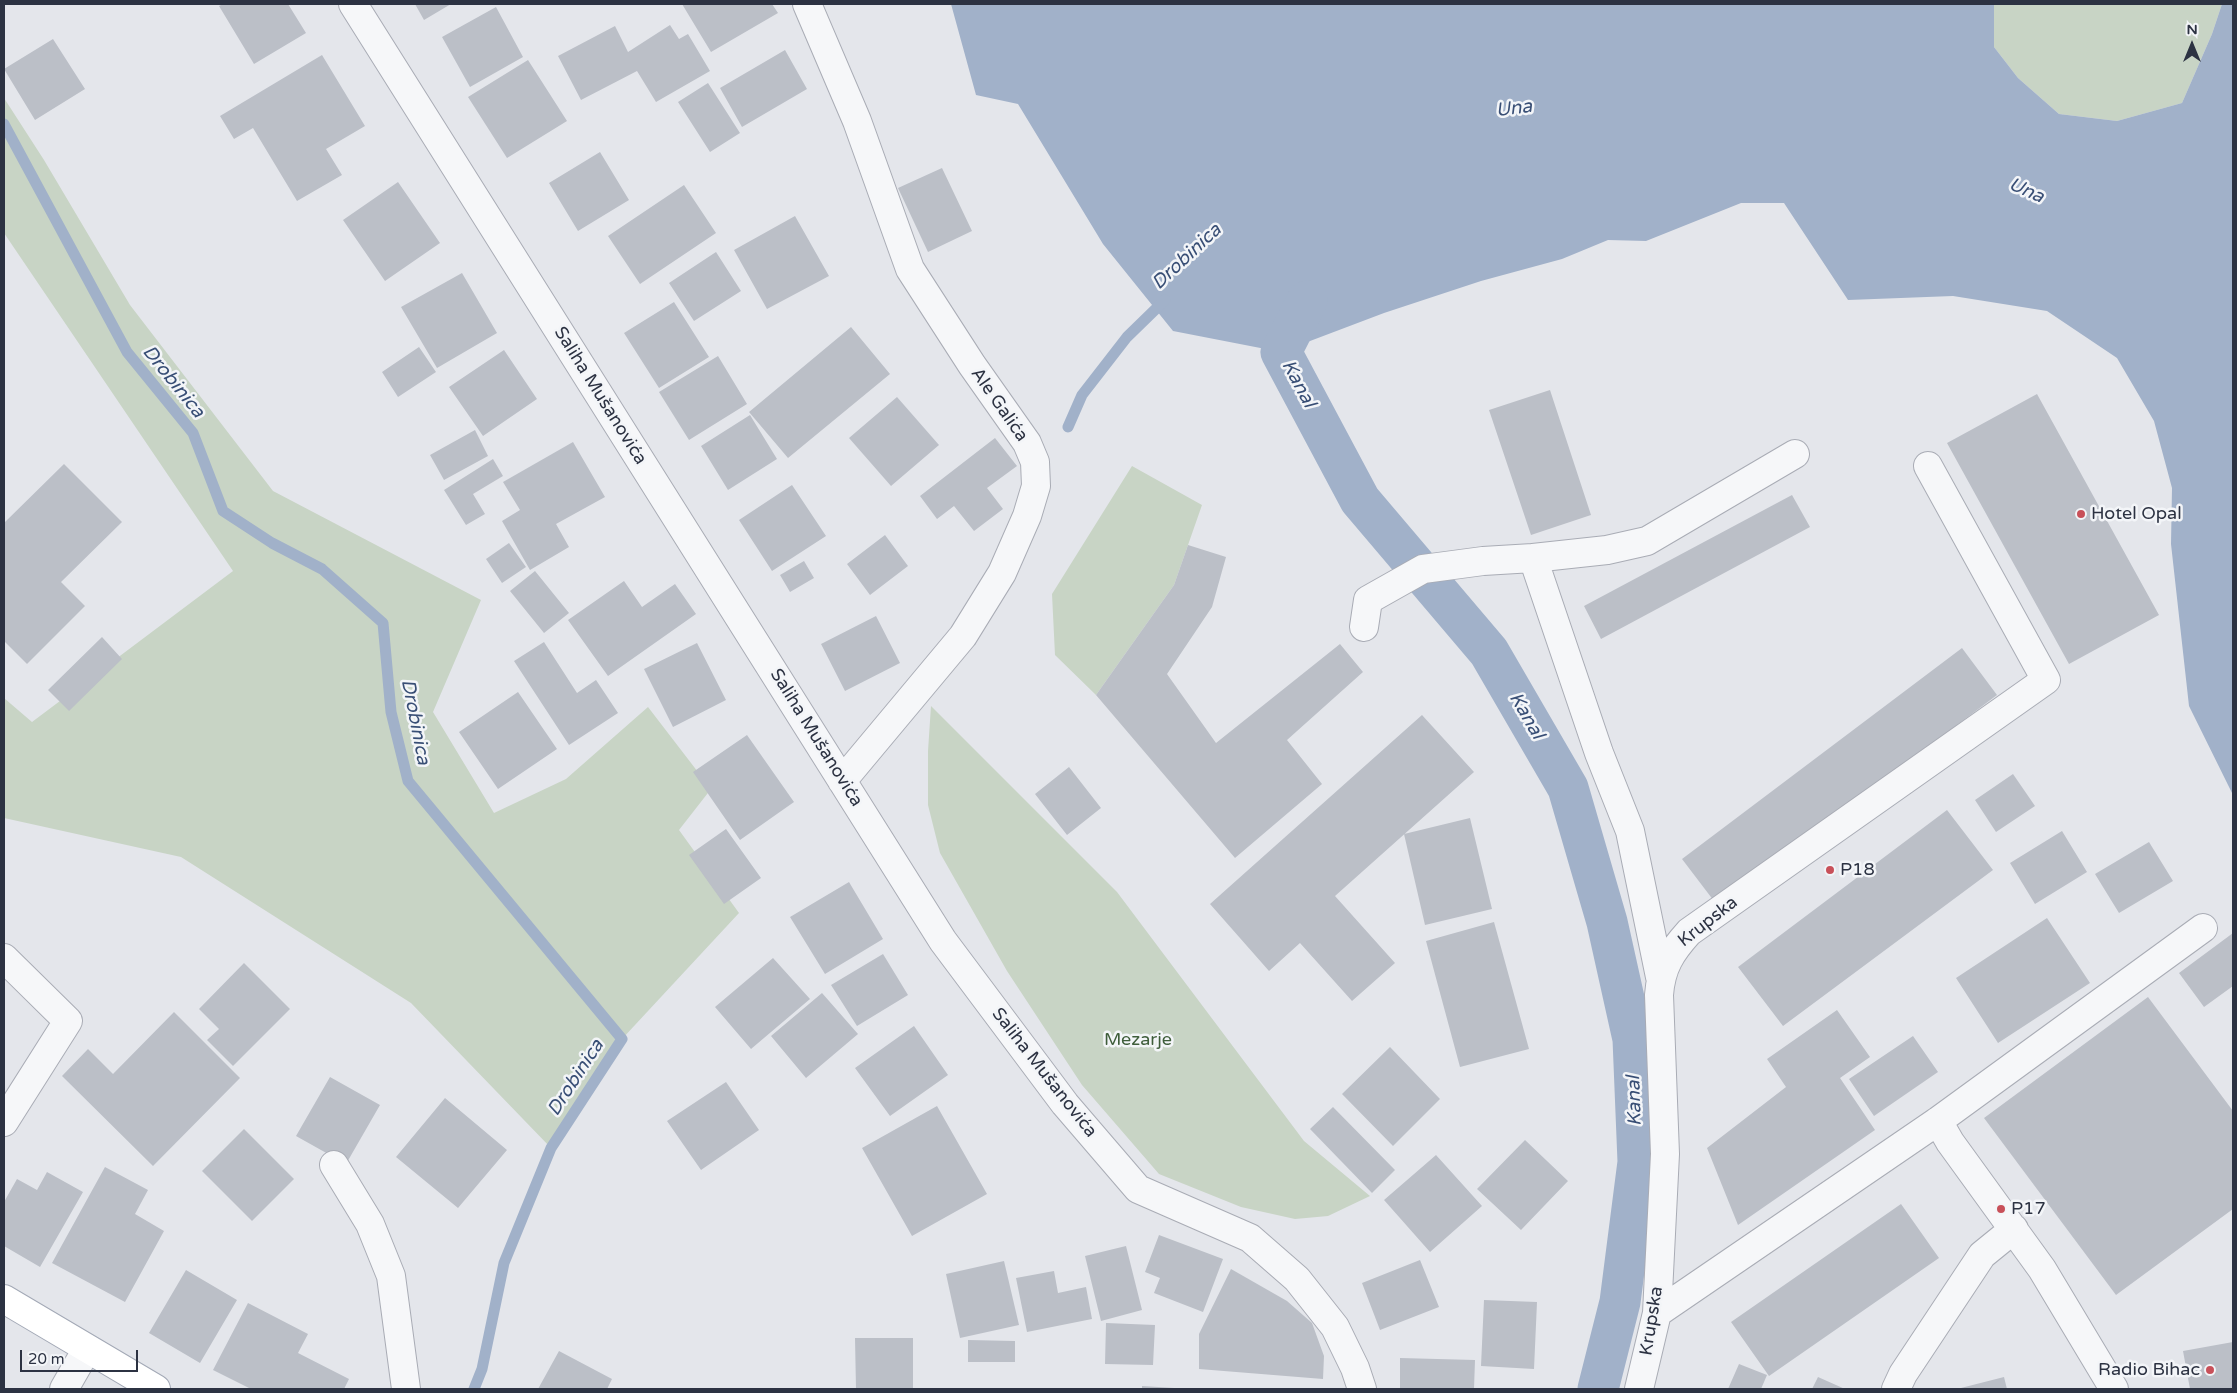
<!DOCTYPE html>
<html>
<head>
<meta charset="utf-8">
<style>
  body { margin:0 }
  #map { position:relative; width:2237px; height:1393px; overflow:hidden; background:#e4e6eb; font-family:"Varela Round",sans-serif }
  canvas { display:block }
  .frame { position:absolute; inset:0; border:5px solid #2c3242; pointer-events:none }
  .north { position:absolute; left:2167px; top:20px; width:50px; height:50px; -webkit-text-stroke:4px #f3f5f8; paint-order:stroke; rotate:0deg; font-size:14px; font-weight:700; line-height:20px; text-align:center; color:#2c3242 }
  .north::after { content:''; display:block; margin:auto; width:18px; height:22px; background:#2c3242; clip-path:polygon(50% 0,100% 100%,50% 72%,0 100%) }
  .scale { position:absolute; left:20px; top:1350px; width:118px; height:22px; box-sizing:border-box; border:2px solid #2c3242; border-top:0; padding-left:6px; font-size:15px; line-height:18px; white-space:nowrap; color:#2c3242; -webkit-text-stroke:4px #f3f5f8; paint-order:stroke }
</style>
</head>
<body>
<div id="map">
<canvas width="2237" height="1393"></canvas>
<div class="frame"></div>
<div class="north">N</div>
<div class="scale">20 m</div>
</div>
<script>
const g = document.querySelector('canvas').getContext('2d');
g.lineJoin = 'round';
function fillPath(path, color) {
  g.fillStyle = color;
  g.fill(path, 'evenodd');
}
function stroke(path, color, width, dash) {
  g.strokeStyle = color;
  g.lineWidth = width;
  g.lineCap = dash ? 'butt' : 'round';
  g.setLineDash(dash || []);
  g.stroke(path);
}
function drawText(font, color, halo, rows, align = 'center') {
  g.font = font + ' "Varela Round",sans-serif';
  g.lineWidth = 5;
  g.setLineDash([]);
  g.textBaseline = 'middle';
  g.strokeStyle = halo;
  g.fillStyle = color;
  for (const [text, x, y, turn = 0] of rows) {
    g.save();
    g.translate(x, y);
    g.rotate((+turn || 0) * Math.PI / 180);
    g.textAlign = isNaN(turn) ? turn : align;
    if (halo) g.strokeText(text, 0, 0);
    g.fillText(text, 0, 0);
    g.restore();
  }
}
fillPath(new Path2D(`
  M 1994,4 L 2222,4 L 2212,34 L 2182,103 L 2117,121 L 2059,114 L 2018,78 L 1994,47 Z
  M 4,98 L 44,160 L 130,305 L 273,491 L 481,600 L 433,712 L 494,813 L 566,779 L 648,707 L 711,789 L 679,830 L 739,913 L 622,1039 L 551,1148 L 411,1003 L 181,857 L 4,818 L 4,698 L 32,722 L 233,571 L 4,233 Z
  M 1132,466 L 1202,505 L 1174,585 L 1096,695 L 1055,655 L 1052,594 Z
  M 931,706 L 1117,892 L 1304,1141 L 1370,1196 L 1328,1216 L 1295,1219 L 1241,1207 L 1159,1174 L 1082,1085 L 1007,971 L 940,853 L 928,805 L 928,751 Z`), '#c8d4c5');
fillPath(new Path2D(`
  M 951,4 L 1994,4 L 1994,47 L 2018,78 L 2059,114 L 2117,121 L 2182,103 L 2212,34 L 2222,4 L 2233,4 L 2233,795 L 2189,706 L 2171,544 L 2172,488 L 2154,421 L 2117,358 L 2047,311 L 1953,296 L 1848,300 L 1784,203 L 1741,203 L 1646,241 L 1608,240 L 1562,259 L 1481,281 L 1384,313 L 1281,352 L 1173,331 L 1103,244 L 1018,104 L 976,95 Z`), '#a1b1c9');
stroke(new Path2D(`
  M 4,124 L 127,352 L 193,433 L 223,511 L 272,543 L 322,569 L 383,623 L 391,712 L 408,781 L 622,1039 L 551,1148 L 504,1263 L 482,1369 L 474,1389
  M 1068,427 L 1082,395 L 1127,337 L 1165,300`), '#a1b1c9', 11);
stroke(new Path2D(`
  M 1307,301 L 1281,352 L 1360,500 L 1489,652 L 1568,788 L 1607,922 L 1633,1039 L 1638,1162 L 1620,1302 L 1598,1389`), '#a1b1c9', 41);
fillPath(new Path2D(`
  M 223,4 L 288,4 L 306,33 L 254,64 L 219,6 Z
  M 415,4 L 451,4 L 424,20 Z
  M 682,4 L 772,4 L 778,13 L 711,52 Z
  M 496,7 L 523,57 L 470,87 L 442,37 Z
  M 670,25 L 679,39 L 688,34 L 710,71 L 656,102 L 637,71 L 581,100 L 558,56 L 615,26 L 628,52 Z
  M 53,39 L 85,89 L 35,120 L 4,69 Z
  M 785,50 L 807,89 L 742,127 L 720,88 Z
  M 322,55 L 365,126 L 326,149 L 342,175 L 297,201 L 253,128 L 234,139 L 220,116 Z
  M 528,60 L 567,121 L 507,158 L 468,97 Z
  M 708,83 L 740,133 L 710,152 L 678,102 Z
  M 600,152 L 629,200 L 578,231 L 549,183 Z
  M 942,168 L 972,231 L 928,252 L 898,188 Z
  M 398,182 L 440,243 L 385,281 L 343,220 Z
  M 684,185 L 716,233 L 640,284 L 608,236 Z
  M 795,216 L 829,276 L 767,309 L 734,250 Z
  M 716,252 L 741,291 L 694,321 L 669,283 Z
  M 462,273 L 497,333 L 437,368 L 401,307 Z
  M 674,302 L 709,357 L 659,388 L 624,333 Z
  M 851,327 L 890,374 L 788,458 L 749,412 Z
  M 419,347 L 436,372 L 398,397 L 382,372 Z
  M 504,350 L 537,399 L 483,436 L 449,387 Z
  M 718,356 L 747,404 L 689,440 L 659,392 Z
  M 1550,390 L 1591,515 L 1531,535 L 1489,410 Z
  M 2037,394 L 2159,615 L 2069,664 L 1947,443 Z
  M 897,397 L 939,445 L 891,486 L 849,438 Z
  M 750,415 L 777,459 L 728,490 L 701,446 Z
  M 475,430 L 488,456 L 444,480 L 430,455 Z
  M 995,438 L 1017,466 L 987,488 L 1003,509 L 974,531 L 954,506 L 937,519 L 920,496 Z
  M 573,442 L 605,497 L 556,524 L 569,547 L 530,570 L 502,521 L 520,510 L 503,482 Z
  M 493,459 L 503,476 L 473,494 L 485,514 L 466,525 L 444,490 Z
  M 64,464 L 122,522 L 61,582 L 85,606 L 27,664 L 4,641 L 4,523 Z
  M 792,485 L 826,536 L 772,571 L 739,520 Z
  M 1792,495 L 1810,527 L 1601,639 L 1584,606 Z
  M 885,535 L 908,566 L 870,595 L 847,564 Z
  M 509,543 L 526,567 L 502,583 L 486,559 Z
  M 1188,545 L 1226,557 L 1212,607 L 1167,674 L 1216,743 L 1340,644 L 1363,672 L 1287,740 L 1322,784 L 1235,858 L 1096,695 L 1174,585 Z
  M 804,561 L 814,578 L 790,592 L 780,575 Z
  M 535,571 L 569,613 L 544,633 L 510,591 Z
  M 624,581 L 642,607 L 675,584 L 696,614 L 608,676 L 568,620 Z
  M 876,616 L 900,663 L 845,691 L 821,644 Z
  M 102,637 L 122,659 L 69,711 L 48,690 Z
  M 544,642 L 577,693 L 596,680 L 618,713 L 569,745 L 514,661 Z
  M 697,643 L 726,700 L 673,727 L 644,669 Z
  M 1962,648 L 1997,695 L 1717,905 L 1682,859 Z
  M 518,692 L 557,749 L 498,789 L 459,732 Z
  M 1422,715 L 1474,772 L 1335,896 L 1395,963 L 1352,1001 L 1300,943 L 1269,971 L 1210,904 Z
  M 747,735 L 794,802 L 740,840 L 693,772 Z
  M 1069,767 L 1101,808 L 1067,835 L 1035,794 Z
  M 2013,774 L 2035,806 L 1996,832 L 1975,800 Z
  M 1947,810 L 1993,870 L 1783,1026 L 1738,967 Z
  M 1470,818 L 1492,909 L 1425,925 L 1404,834 Z
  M 726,829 L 761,878 L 724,904 L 689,855 Z
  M 2062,831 L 2087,872 L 2035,904 L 2010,863 Z
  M 2149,842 L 2173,881 L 2119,913 L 2095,874 Z
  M 849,882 L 883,939 L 825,974 L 790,917 Z
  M 2047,918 L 2090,983 L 1998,1043 L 1956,978 Z
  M 1494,922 L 1529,1049 L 1460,1067 L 1426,941 Z
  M 2233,933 L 2233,986 L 2204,1007 L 2179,973 Z
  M 883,954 L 908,995 L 857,1026 L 831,985 Z
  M 773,958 L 810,999 L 751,1049 L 715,1007 Z
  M 244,963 L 290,1009 L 233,1066 L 207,1040 L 219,1029 L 199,1009 Z
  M 822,993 L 858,1034 L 806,1078 L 771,1036 Z
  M 2148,997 L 2233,1111 L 2233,1209 L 2116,1295 L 1984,1118 Z
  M 1837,1010 L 1870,1057 L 1840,1078 L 1875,1130 L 1738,1225 L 1707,1148 L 1786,1087 L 1767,1059 Z
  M 174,1012 L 240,1078 L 153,1166 L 62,1076 L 88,1049 L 113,1074 Z
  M 914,1026 L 948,1075 L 890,1116 L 855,1068 Z
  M 1913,1036 L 1938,1072 L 1874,1116 L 1849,1079 Z
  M 1390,1047 L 1440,1099 L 1393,1146 L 1342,1094 Z
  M 330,1077 L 380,1105 L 346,1164 L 296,1136 Z
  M 726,1082 L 759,1130 L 701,1170 L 667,1121 Z
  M 445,1098 L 507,1150 L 458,1208 L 396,1157 Z
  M 937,1106 L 987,1194 L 912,1236 L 862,1148 Z
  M 1333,1107 L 1395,1170 L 1372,1193 L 1310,1129 Z
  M 244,1129 L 294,1179 L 252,1221 L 202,1171 Z
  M 1525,1140 L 1568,1181 L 1521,1230 L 1477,1189 Z
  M 1436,1155 L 1482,1206 L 1430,1252 L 1384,1200 Z
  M 105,1167 L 148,1190 L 135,1214 L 164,1231 L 125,1302 L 52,1263 Z
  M 47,1172 L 83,1192 L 40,1267 L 4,1246 L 4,1202 L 17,1179 L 37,1190 Z
  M 1901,1204 L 1939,1258 L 1769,1376 L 1731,1322 Z
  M 1159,1235 L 1223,1259 L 1203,1312 L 1154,1293 L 1160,1278 L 1145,1272 Z
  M 1126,1246 L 1142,1310 L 1101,1321 L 1085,1256 Z
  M 1420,1260 L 1439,1307 L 1380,1330 L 1362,1283 Z
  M 1004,1261 L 1019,1325 L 960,1338 L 946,1274 Z
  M 1231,1269 L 1287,1301 L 1312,1323 L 1324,1356 L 1323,1379 L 1199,1369 L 1199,1334 Z
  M 186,1270 L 237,1300 L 200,1363 L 149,1333 Z
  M 1054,1271 L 1058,1293 L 1086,1287 L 1092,1319 L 1027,1332 L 1016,1278 Z
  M 1484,1300 L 1537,1302 L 1534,1369 L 1481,1366 Z
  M 248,1303 L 308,1334 L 298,1353 L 349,1379 L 344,1389 L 251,1389 L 213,1370 Z
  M 1106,1323 L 1155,1325 L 1153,1365 L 1105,1364 Z
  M 855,1338 L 913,1338 L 913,1389 L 856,1389 Z
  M 968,1340 L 1015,1341 L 1015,1362 L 968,1362 Z
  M 2233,1342 L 2233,1389 L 2190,1389 L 2183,1351 Z
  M 559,1351 L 612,1379 L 607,1389 L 538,1389 Z
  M 1400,1358 L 1475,1360 L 1474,1389 L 1400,1389 Z
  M 1739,1364 L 1767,1375 L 1761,1389 L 1728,1389 Z
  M 1818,1377 L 1845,1389 L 1812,1389 Z
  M 2004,1377 L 2007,1389 L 1957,1389 Z
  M 1142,1386 L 1174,1388 L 1174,1389 L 1142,1389 Z`), '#bbbfc7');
const minor = new Path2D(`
  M 353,4 L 943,941 L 1065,1104 L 1138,1189 L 1250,1238 L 1297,1279 L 1335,1327 L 1355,1368 L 1362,1389
  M 807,4 L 857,121 L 910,269 L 972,365 L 1027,443 L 1035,462 L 1036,486 L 1027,516 L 1002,573 L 963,636 L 842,781
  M 1533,558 L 1607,550 L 1647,541 L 1795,454
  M 1364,627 L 1368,600 L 1423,569 L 1483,561 L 1533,558 L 1599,753 L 1630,831 L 1660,977
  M 4,958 L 68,1021 L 4,1122
  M 1938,1121 L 1950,1142 L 2042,1269 L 2114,1389
  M 334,1165 L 370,1224 L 391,1276 L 406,1389
  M 1657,1313 L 1938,1121 L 2203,928
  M 64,1389 L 87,1349
  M 1639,1389 L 1657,1313 L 1665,1154 L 1659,995 C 1661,967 1671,952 1689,932 L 2046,680 L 1928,466
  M 1896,1389 L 1903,1374 L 1982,1255 L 2014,1229`);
const major = new Path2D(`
  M 4,1299 L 156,1389`);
stroke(minor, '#a9acb5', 30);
stroke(major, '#a3a9b6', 30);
stroke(minor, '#f6f7f9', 28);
stroke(major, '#fff', 28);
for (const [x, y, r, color] of [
  [2081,514,5,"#c85059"],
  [1830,870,5,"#c85059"],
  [2001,1209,5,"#c85059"],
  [2210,1370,5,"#c85059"]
]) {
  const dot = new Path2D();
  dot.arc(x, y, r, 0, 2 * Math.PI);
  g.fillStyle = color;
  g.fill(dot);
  stroke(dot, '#f3f5f8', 2);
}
drawText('18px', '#2c3242', '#f3f5f8', [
  ["Saliha Mušanovića",600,396,58],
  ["Ale Galića",999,405,55],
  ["Saliha Mušanovića",816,738,58],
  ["Krupska",1708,922,-38],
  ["Saliha Mušanovića",1044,1073,52],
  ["Krupska",1652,1321,-81]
]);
drawText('18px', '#2c3242', '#f3f5f8', [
  ["Hotel Opal",2091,514],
  ["P18",1840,870],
  ["P17",2011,1209],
  ["Radio Bihac",2200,1370,"right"]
], 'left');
drawText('18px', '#3e5d3a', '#f3f5f8', [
  ["Mezarje",1138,1040]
]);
drawText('italic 19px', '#384e75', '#f3f5f8', [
  ["Una",1514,109,-7],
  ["Una",2026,191,24],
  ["Drobinica",1187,257,-43],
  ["Drobinica",173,382,51],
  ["Kanal",1298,384,62],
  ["Kanal",1526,716,60],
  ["Drobinica",415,722,79],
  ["Drobinica",576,1078,-57],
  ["Kanal",1635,1101,-92]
]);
</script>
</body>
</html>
